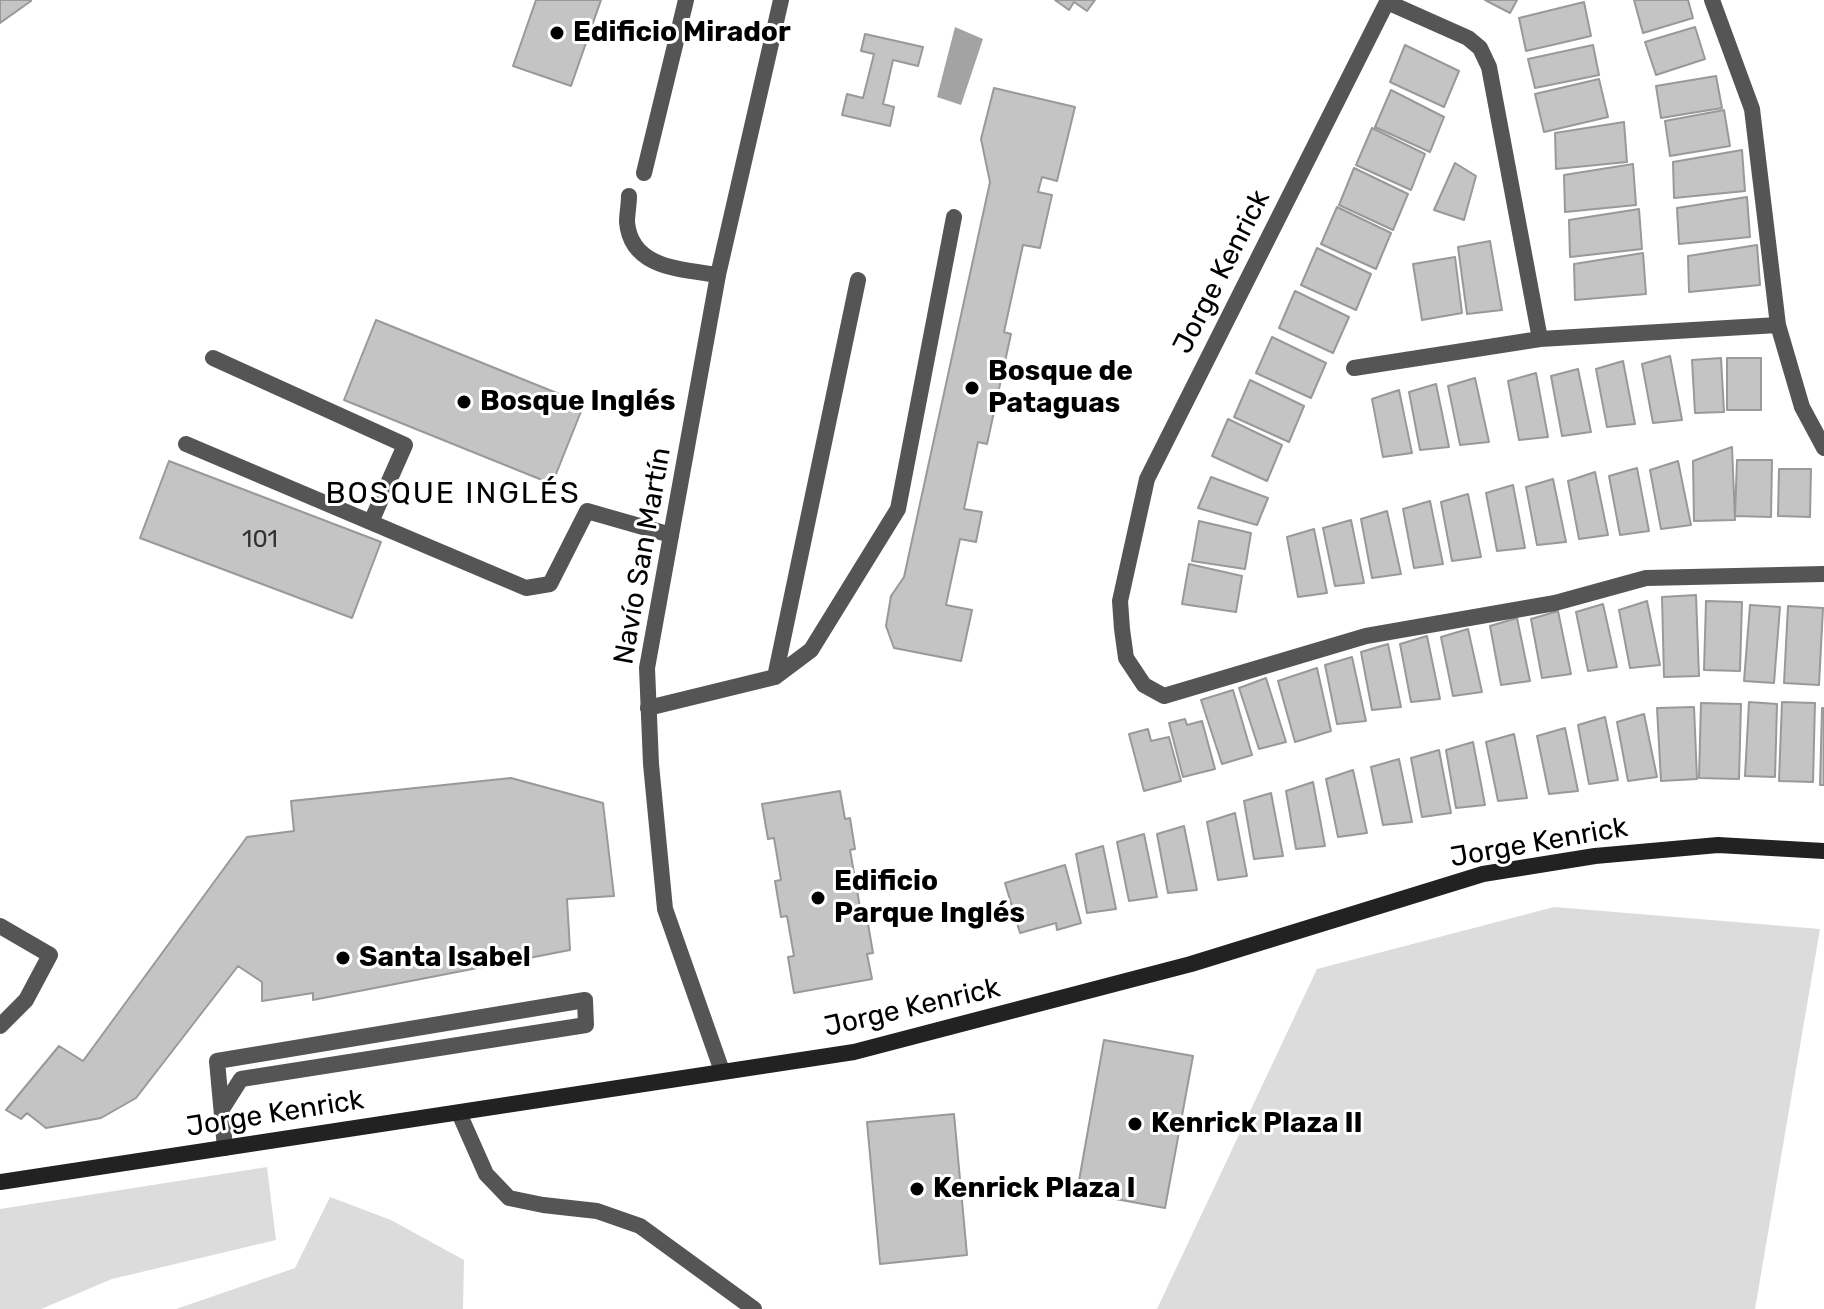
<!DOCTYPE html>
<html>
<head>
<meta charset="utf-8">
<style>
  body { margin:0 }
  canvas { display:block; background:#fff }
</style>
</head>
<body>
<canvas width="1824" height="1309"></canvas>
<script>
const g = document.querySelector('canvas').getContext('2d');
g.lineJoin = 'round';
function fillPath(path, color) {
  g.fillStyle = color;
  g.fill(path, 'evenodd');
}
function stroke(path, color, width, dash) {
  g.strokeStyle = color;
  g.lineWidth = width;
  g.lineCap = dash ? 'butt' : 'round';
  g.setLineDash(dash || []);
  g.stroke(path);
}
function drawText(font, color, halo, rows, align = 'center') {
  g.font = font + ' Rubik,sans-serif';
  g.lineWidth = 6;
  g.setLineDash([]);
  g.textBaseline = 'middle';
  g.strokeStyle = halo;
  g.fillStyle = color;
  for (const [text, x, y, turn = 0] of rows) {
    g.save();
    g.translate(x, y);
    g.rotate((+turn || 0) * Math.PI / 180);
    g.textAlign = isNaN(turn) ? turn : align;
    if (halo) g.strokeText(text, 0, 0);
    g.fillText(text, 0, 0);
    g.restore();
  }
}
fillPath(new Path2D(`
  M 1554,907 L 1820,929 L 1755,1309 L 1157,1309 L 1317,969 Z
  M 267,1167 L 276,1240 L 112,1279 L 41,1309 L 0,1309 L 0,1209 Z
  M 330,1197 L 391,1220 L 464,1260 L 463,1309 L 176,1309 L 295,1268 Z`), '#dcdcdc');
fillPath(new Path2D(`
  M 955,27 L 983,39 L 961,105 L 937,97 Z`), '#a3a3a3');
const building = new Path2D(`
  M 0,0 L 31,0 L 31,1 L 0,23 Z
  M 536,0 L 601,0 L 571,86 L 513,66 Z
  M 1055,0 L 1095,0 L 1087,11 L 1074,2 L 1069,10 Z
  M 1485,0 L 1517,0 L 1510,13 Z
  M 1634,0 L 1688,0 L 1693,18 L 1643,33 Z
  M 1584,2 L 1591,36 L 1526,51 L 1519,18 Z
  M 1695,27 L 1705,59 L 1656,75 L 1645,42 Z
  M 865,34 L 923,47 L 918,66 L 893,60 L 883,104 L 894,107 L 890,126 L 842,115 L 847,94 L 863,98 L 874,54 L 861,51 Z
  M 1405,45 L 1459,71 L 1444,107 L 1390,82 Z
  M 1593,45 L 1599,75 L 1535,88 L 1528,59 Z
  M 1716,76 L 1722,108 L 1661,118 L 1656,86 Z
  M 1599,79 L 1608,117 L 1544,132 L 1535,94 Z
  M 994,88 L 1075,107 L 1057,181 L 1042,177 L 1038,192 L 1052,195 L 1040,248 L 1023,245 L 1004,332 L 1011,334 L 987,444 L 978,442 L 964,509 L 982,512 L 976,542 L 960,539 L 946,605 L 972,610 L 961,661 L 894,648 L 886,626 L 891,596 L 904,577 L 990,182 L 981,139 Z
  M 1391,90 L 1444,117 L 1430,152 L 1375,127 Z
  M 1724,110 L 1730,146 L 1670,156 L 1665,121 Z
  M 1624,122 L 1627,162 L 1556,169 L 1555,133 Z
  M 1372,128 L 1425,154 L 1411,190 L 1356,165 Z
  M 1742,150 L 1745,191 L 1674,198 L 1673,162 Z
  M 1455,163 L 1476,176 L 1464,220 L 1434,210 Z
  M 1633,164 L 1636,205 L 1565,212 L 1564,175 Z
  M 1354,168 L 1408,194 L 1393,230 L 1339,205 Z
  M 1747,197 L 1750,237 L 1679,244 L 1677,208 Z
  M 1337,207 L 1391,233 L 1376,269 L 1321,244 Z
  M 1639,209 L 1642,249 L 1570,257 L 1569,220 Z
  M 1490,241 L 1502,310 L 1467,314 L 1458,247 Z
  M 1757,245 L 1760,285 L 1689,292 L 1688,256 Z
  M 1317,248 L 1371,274 L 1356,310 L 1301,285 Z
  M 1643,253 L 1646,294 L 1575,300 L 1574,264 Z
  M 1455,257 L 1462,313 L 1422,320 L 1413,264 Z
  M 1295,291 L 1349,317 L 1333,353 L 1279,328 Z
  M 376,320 L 584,404 L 552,484 L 344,400 Z
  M 1272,337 L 1326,363 L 1311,398 L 1256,373 Z
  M 1670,356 L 1682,420 L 1653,423 L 1642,364 Z
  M 1721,358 L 1724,412 L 1695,413 L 1692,360 Z
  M 1727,358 L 1761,358 L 1761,410 L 1727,410 Z
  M 1623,361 L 1635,424 L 1607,427 L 1596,369 Z
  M 1578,369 L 1591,432 L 1562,436 L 1551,376 Z
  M 1536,373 L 1548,437 L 1519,440 L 1508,381 Z
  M 1475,378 L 1489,442 L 1460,445 L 1448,386 Z
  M 1250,380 L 1304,406 L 1289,442 L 1234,417 Z
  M 1436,384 L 1449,447 L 1420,450 L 1409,392 Z
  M 1399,390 L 1412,453 L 1383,457 L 1372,399 Z
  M 1228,419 L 1282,445 L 1267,481 L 1212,456 Z
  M 1732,447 L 1735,520 L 1694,521 L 1693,461 Z
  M 1737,460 L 1772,460 L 1771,517 L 1735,516 Z
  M 169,461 L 381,542 L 352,618 L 140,538 Z
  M 1678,461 L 1691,525 L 1661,529 L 1650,470 Z
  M 1637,468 L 1649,531 L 1620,535 L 1609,476 Z
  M 1779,469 L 1811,469 L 1810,517 L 1778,516 Z
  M 1595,472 L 1608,535 L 1579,539 L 1568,481 Z
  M 1211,477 L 1268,498 L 1257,525 L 1198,508 Z
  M 1553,479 L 1566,542 L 1537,545 L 1526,487 Z
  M 1513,485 L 1525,548 L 1497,551 L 1486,493 Z
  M 1468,494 L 1481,557 L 1452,561 L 1441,502 Z
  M 1430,501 L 1443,564 L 1414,568 L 1403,509 Z
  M 1387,511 L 1401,574 L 1372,578 L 1361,519 Z
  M 1351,520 L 1364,583 L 1335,586 L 1323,528 Z
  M 1199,521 L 1251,533 L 1245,569 L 1192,561 Z
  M 1314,529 L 1327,593 L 1298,597 L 1287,537 Z
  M 1189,564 L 1242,576 L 1236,612 L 1182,604 Z
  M 1696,595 L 1699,676 L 1664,677 L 1662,597 Z
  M 1647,601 L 1660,665 L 1630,668 L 1619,610 Z
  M 1706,601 L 1742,602 L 1740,671 L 1704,670 Z
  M 1603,604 L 1617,667 L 1588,671 L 1576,612 Z
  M 1750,605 L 1780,607 L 1774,683 L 1744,681 Z
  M 1788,606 L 1823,608 L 1819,685 L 1784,683 Z
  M 1558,611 L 1571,674 L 1542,678 L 1531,619 Z
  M 1517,618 L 1530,681 L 1501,685 L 1490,626 Z
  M 1468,629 L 1482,692 L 1453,696 L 1441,637 Z
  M 1427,636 L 1440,699 L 1411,702 L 1400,644 Z
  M 1388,644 L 1401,707 L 1372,710 L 1361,652 Z
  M 1352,657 L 1366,721 L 1337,724 L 1325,665 Z
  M 1317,668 L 1331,731 L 1295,742 L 1278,681 Z
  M 1266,678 L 1286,742 L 1259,749 L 1239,688 Z
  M 1233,690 L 1252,755 L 1222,764 L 1201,700 Z
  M 1749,702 L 1777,704 L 1775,777 L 1745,776 Z
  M 1782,702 L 1815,703 L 1813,782 L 1779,781 Z
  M 1701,703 L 1741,704 L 1739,779 L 1699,778 Z
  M 1694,707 L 1697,779 L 1661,781 L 1657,708 Z
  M 1822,708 L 1824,708 L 1824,785 L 1820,785 Z
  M 1644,714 L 1657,777 L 1628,781 L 1617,722 Z
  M 1605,717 L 1618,780 L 1589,784 L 1578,725 Z
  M 1185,719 L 1187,725 L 1202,721 L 1215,769 L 1183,777 L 1169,723 Z
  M 1565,728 L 1578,791 L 1549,794 L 1537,736 Z
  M 1148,729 L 1151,741 L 1169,737 L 1181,781 L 1144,791 L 1129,734 Z
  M 1514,734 L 1527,798 L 1498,801 L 1486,742 Z
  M 1473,742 L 1485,805 L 1456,808 L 1446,750 Z
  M 1439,750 L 1451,813 L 1422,817 L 1411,758 Z
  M 1399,759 L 1412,822 L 1383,825 L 1371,767 Z
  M 1353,770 L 1367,833 L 1338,837 L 1326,779 Z
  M 511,778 L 603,803 L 614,896 L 567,899 L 570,950 L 313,1000 L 313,993 L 262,1001 L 262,982 L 238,966 L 136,1098 L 101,1118 L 46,1128 L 27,1113 L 21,1119 L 6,1110 L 59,1046 L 83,1061 L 247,837 L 294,831 L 291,801 Z
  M 1313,782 L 1325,846 L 1296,849 L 1286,791 Z
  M 840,791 L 845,819 L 850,818 L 855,849 L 850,850 L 862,919 L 867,918 L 873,953 L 867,954 L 872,979 L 794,993 L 788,957 L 794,956 L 787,916 L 781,917 L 775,881 L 781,880 L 774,838 L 768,839 L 762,804 Z
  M 1271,793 L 1283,856 L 1254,859 L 1244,801 Z
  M 1235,813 L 1247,876 L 1218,880 L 1207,822 Z
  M 1184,826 L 1197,890 L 1168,893 L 1157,834 Z
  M 1144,834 L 1157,897 L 1129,901 L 1117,842 Z
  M 1103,846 L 1116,909 L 1087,913 L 1076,854 Z
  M 1065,865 L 1081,923 L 1057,930 L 1056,923 L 1020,933 L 1005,883 Z
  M 1104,1040 L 1193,1056 L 1165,1208 L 1077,1192 Z
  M 954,1114 L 967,1255 L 880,1264 L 867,1122 Z`);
fillPath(building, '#c4c4c4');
stroke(building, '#999', 2);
stroke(new Path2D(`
  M 644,173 L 686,0
  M 629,196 C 629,205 627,214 627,222 C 631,269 682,269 718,275
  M 213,358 L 405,445 L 371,522
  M 186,444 L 526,588 L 550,584 L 587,511 L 671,535
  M 775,677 L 811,650 L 898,509 L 954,217
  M 648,708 L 775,677 L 858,280
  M 0,926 L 50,955 L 26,1000 L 0,1026
  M 222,1109 L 241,1079 L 586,1025 L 585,1000 L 217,1061 L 225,1148
  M 459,1113 L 486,1174 L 509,1198 L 543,1205 L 597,1211 L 640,1226 L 754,1309`), '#555', 16);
stroke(new Path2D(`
  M 1388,0 L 1147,479 L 1120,601 L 1122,629 L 1126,658 L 1144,685 L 1164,696 L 1366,636 L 1555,603 L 1646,578 L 1824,574
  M 1712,0 L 1752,109 L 1778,325 L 1802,407 L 1824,448
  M 1387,2 L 1468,38 L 1480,48 L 1489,67 L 1540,339
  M 1354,368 L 1540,339 L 1778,325
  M 722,1071 L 665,909 L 651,764 L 647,668 L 718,275 L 781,0`), '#555', 16);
stroke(new Path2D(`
  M 0,1182 L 854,1052 L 1191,964 L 1483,874 L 1595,856 L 1718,845 L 1824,851`), '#222', 16);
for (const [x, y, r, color] of [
  [557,33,8,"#000"],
  [972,388,8,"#000"],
  [464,402,8,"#000"],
  [818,898,8,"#000"],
  [343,958,8,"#000"],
  [1135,1124,8,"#000"],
  [917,1189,8,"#000"]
]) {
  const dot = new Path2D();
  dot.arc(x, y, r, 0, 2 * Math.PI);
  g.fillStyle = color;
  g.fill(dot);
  stroke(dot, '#fff', 3);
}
drawText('24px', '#313131', null, [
  ["101",260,540]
]);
drawText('bold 28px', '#000', '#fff', [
  ["Edificio Mirador",573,33],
  ["Bosque de",988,372],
  ["Pataguas",988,404],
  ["Bosque Inglés",480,402],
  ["Edificio",834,882],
  ["Parque Inglés",834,914],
  ["Santa Isabel",359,958],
  ["Kenrick Plaza II",1151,1124],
  ["Kenrick Plaza I",933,1189]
], 'left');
drawText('28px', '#000', '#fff', [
  ["Jorge Kenrick",1222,272,-63],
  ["Navío San Martín",643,556,-80],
  ["Jorge Kenrick",1539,843,-10],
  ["Jorge Kenrick",912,1008,-13],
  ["Jorge Kenrick",275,1114,-9]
]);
g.letterSpacing = '2px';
drawText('30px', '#000', '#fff', [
  ["BOSQUE INGLÉS",453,494]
]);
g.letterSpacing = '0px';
</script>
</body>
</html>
